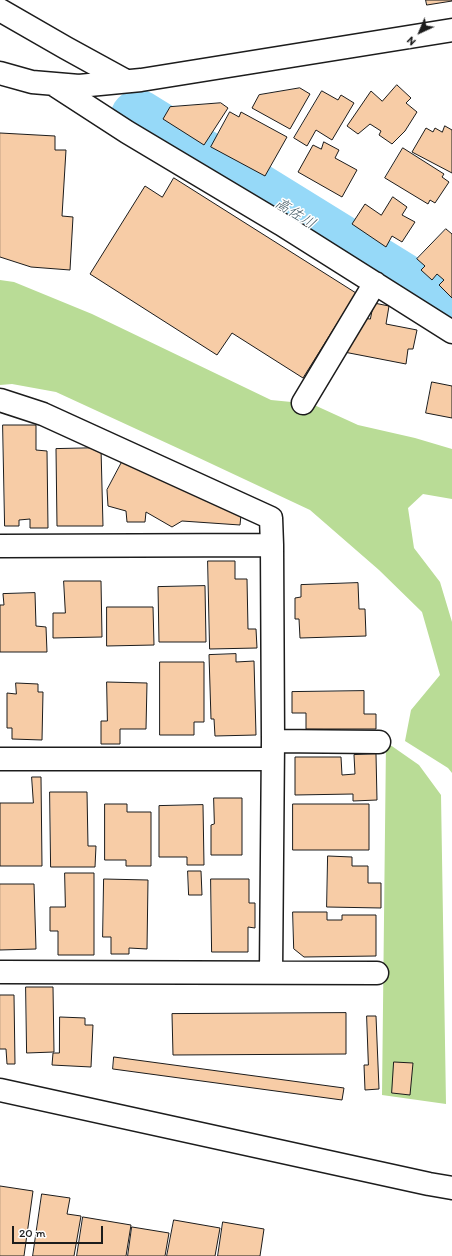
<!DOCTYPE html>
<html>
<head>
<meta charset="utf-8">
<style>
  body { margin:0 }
  #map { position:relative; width:452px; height:1256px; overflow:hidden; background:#fff; font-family:Itim,sans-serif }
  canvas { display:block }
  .north { position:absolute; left:400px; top:12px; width:40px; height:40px; -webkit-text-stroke:3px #fff; paint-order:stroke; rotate:224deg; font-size:11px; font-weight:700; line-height:16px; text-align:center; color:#1c1c1c }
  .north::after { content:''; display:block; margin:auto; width:14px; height:18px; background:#1c1c1c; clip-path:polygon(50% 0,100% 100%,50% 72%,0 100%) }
  .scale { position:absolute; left:12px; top:1226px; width:91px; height:18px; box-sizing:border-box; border:2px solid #1c1c1c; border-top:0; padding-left:5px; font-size:12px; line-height:14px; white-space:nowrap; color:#1c1c1c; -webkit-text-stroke:3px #fff; paint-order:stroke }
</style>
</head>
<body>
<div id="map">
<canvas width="452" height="1256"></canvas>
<div class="north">N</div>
<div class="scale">20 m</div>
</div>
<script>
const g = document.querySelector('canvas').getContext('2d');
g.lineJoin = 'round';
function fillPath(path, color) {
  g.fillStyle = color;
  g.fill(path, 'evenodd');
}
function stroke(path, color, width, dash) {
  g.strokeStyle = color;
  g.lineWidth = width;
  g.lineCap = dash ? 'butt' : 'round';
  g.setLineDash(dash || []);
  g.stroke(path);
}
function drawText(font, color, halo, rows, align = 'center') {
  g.font = font + ' Itim,"Klee One",sans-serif';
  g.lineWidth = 3;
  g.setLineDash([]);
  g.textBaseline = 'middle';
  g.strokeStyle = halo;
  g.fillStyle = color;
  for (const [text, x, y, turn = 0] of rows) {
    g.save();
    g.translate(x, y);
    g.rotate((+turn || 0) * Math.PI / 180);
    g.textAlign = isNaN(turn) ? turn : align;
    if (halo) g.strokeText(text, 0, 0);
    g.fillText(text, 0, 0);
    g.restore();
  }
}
fillPath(new Path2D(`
  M 0,280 L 14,282 L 92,314 L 271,400 L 312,404 L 358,425 L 415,438 L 452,449 L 452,499 L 423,494 L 408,508 L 414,548 L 440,582 L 452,622 L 452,773 L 448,768 L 405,741 L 411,710 L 440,675 L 422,612 L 379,570 L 310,510 L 197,457 L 56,392 L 12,384 L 0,385 Z
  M 386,742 L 419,765 L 441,795 L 446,1104 L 382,1095 Z`), '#b9dc96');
stroke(new Path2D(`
  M 138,117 L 452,311`), '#96d9f8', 55);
const building = new Path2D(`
  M 426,0 L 452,0 L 452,1 L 427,5 Z
  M 397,85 L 411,98 L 406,103 L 417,112 L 405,131 L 392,144 L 379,135 L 381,131 L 370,124 L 358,134 L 347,126 L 371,91 L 382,101 Z
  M 300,88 L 310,94 L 290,129 L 252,108 L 259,95 Z
  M 322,91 L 338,100 L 341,95 L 354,103 L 332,140 L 316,130 L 307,146 L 294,138 Z
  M 221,103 L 228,108 L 204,145 L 163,119 L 170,107 Z
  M 230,112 L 239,117 L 241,112 L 287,137 L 265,176 L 211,147 Z
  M 445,126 L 452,130 L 452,173 L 412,152 L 426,128 L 433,132 L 435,128 L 442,132 Z
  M 0,133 L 55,136 L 55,150 L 66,150 L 62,216 L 73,217 L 70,270 L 31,267 L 0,257 Z
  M 324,142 L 339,150 L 335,158 L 357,170 L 342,197 L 298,172 L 313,145 L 321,149 Z
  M 403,148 L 444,174 L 442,177 L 449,182 L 435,203 L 430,200 L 428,204 L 385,178 Z
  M 174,178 L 356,293 L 303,378 L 232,333 L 217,355 L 90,274 L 145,186 L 162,197 Z
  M 393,197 L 407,207 L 402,215 L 415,222 L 402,242 L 392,236 L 386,247 L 352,224 L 365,204 L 381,215 Z
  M 446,229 L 452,234 L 452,298 L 439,285 L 444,280 L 437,274 L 432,280 L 421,270 L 425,266 L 417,259 Z
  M 374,303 L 389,306 L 386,324 L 417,330 L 413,349 L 408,349 L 406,364 L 344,352 L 362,327 L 363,318 L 370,319 Z
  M 432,382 L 452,386 L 452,418 L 426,413 Z
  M 3,425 L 36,425 L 36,450 L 47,451 L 48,528 L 30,528 L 30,519 L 19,520 L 19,526 L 5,526 Z
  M 101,448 L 103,526 L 57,526 L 56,449 Z
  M 122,462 L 241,515 L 240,525 L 182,521 L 172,527 L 146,512 L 145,522 L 127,522 L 126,511 L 108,506 L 107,490 Z
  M 208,561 L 235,561 L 235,579 L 247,579 L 248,629 L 256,629 L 257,648 L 210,649 Z
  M 64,581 L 101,581 L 102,637 L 53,638 L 53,613 L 65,613 Z
  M 358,583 L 359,609 L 365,609 L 366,636 L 300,638 L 299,619 L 295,619 L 295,598 L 301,597 L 301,585 Z
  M 205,586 L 206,642 L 159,642 L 158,587 Z
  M 35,593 L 36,626 L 46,627 L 47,652 L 0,652 L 0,605 L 4,605 L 3,594 Z
  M 107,607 L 153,607 L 154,645 L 107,646 Z
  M 236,654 L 236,662 L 254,661 L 256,735 L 215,736 L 214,719 L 211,719 L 209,655 Z
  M 160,662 L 204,662 L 204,722 L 194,722 L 194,735 L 160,735 Z
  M 107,682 L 147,683 L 146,729 L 120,729 L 120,744 L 101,744 L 101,721 L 107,721 Z
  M 16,683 L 38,684 L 38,692 L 43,692 L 42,740 L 12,739 L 12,728 L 7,728 L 7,693 L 16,694 Z
  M 364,691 L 364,714 L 376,714 L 376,729 L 306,729 L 306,713 L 292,713 L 292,692 Z
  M 376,754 L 377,800 L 353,801 L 353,794 L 295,795 L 295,757 L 341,757 L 342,775 L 355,774 L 354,755 Z
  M 32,777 L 41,777 L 42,866 L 0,866 L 0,803 L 33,803 Z
  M 50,792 L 87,792 L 88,846 L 96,846 L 95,867 L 51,867 Z
  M 214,798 L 242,798 L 242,855 L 211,855 L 211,825 L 214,824 Z
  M 105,804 L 127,804 L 127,812 L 151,812 L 151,866 L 126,866 L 126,860 L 105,860 Z
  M 293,804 L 369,804 L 369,850 L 293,850 Z
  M 203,805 L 204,865 L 187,865 L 187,857 L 159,857 L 159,806 Z
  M 328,856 L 352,857 L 352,866 L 368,866 L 368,883 L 381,883 L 381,908 L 327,907 Z
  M 188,871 L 201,871 L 202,895 L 189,895 Z
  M 65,873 L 94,873 L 94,955 L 58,955 L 58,931 L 50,931 L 50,907 L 65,907 Z
  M 104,879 L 148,880 L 147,949 L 129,948 L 129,954 L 111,954 L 111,937 L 103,937 Z
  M 211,879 L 249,879 L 249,903 L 255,903 L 255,928 L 248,927 L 248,952 L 212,952 Z
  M 0,884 L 34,884 L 36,949 L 0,950 Z
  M 293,912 L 327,912 L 327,920 L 342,920 L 342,915 L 376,915 L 376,956 L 304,957 L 294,949 Z
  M 26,987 L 53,987 L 54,1052 L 27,1053 Z
  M 0,995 L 14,995 L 15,1064 L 7,1064 L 6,1049 L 0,1049 Z
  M 346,1013 L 346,1054 L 173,1055 L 172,1014 Z
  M 367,1016 L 376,1016 L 379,1089 L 365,1090 L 364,1065 L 368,1065 Z
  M 60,1017 L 85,1018 L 85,1025 L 93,1025 L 91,1067 L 52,1065 L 53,1053 L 59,1053 Z
  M 114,1057 L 344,1088 L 342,1100 L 113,1069 Z
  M 394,1062 L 413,1063 L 410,1095 L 392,1093 Z
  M 0,1186 L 33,1191 L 24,1256 L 0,1256 Z
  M 42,1194 L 70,1198 L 67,1214 L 81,1216 L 74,1256 L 33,1256 Z
  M 83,1217 L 131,1225 L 126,1256 L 77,1256 Z
  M 174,1220 L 220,1228 L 215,1256 L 167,1256 Z
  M 223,1222 L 264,1229 L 260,1256 L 218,1256 Z
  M 132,1227 L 169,1233 L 165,1256 L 128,1256 Z`);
fillPath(building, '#f7cca6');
stroke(building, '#1c1c1c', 1);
const minor = new Path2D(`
  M 0,10 L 66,48 L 126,81
  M 0,73 L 32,82 L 79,86 L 141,80 L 452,30
  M 53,84 L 127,132 L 281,224 L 452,332
  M 0,400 L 43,414 L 271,518 L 272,545
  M 303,403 L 375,283
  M 0,546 L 272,545 L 273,741 L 271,972
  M 273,741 L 379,742
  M 0,759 L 272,759
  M 0,972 L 377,973
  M 0,1090 L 429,1184 L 452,1188`);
stroke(minor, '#1c1c1c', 25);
stroke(minor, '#fff', 22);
drawText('italic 15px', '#475e69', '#fff', [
  ["高佐川",295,214,32]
]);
</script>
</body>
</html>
